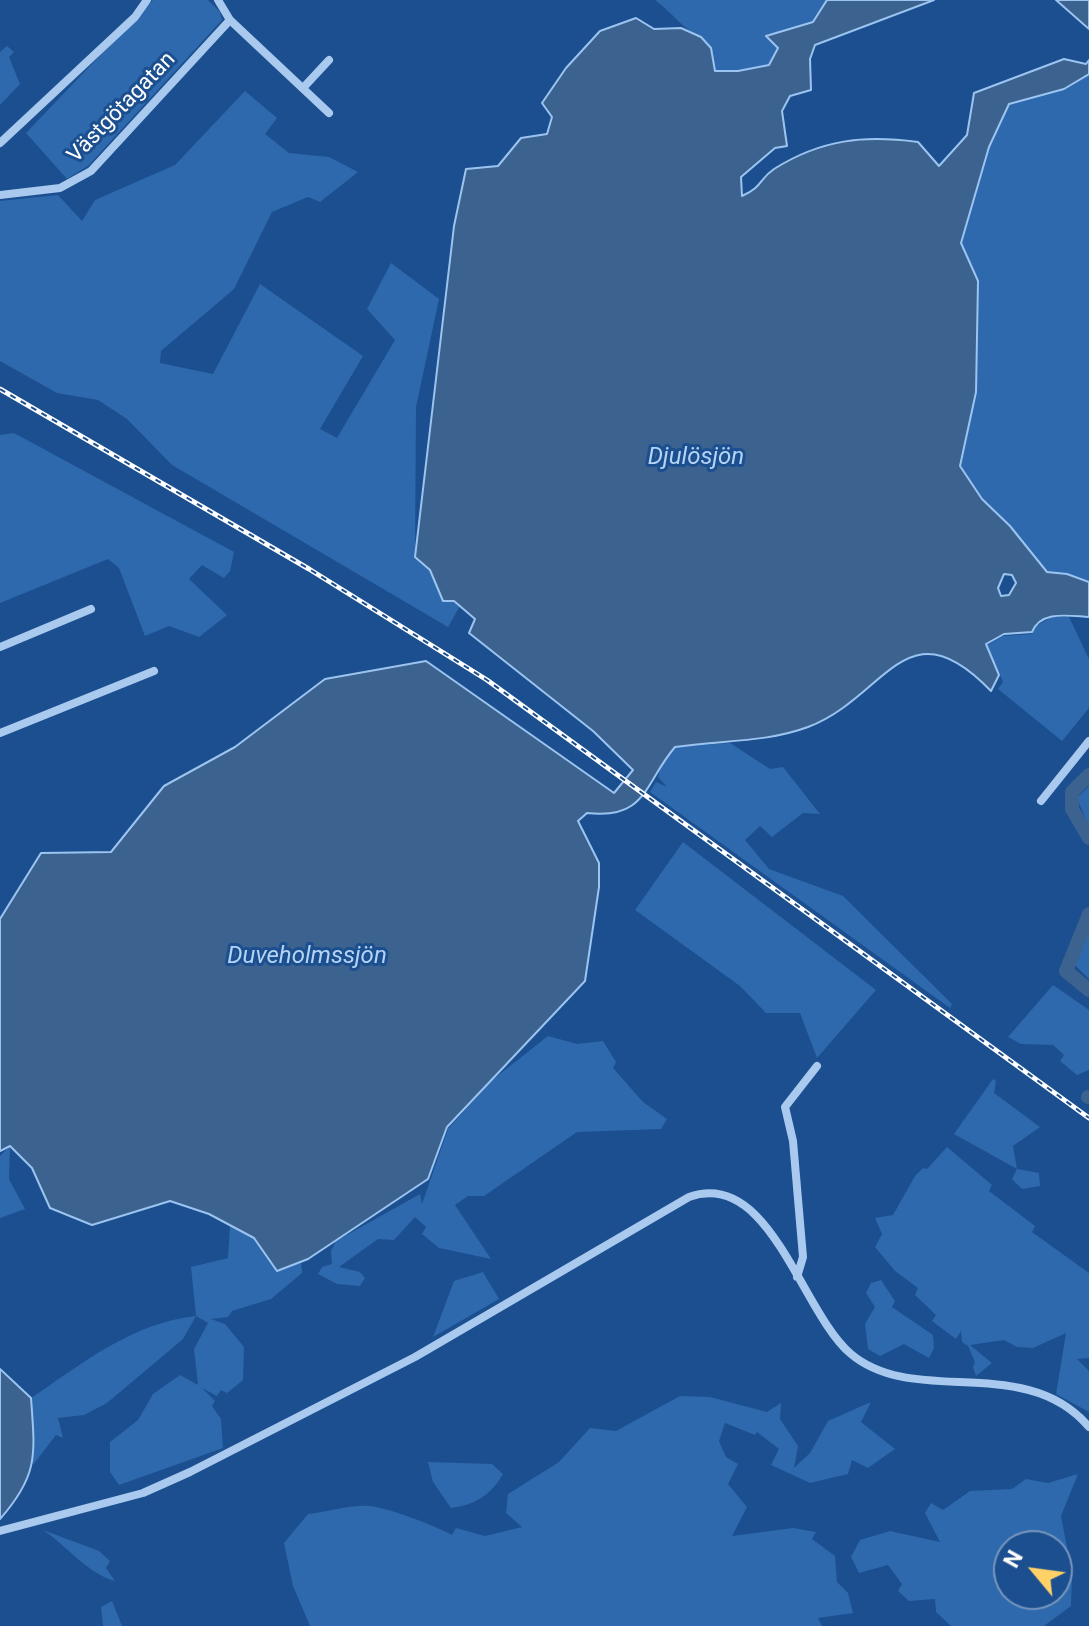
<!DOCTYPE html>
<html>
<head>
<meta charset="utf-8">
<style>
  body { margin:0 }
  #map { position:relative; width:1089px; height:1626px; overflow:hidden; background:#1b4f8f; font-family:Roboto,sans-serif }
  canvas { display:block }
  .north { position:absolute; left:993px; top:1530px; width:80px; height:80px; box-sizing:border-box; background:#1b4f8f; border:2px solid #7695bc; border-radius:50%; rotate:299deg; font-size:22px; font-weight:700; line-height:32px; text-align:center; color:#fff }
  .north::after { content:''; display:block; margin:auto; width:28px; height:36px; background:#ffd166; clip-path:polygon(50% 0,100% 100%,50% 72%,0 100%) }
</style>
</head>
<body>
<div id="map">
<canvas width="1089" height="1626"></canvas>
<div class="north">N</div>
</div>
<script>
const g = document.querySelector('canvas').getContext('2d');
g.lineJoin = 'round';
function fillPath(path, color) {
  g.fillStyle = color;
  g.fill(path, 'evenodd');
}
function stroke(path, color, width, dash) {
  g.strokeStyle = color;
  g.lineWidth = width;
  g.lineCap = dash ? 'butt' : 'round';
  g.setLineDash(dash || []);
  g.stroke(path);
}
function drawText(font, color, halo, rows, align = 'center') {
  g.font = font + ' Roboto,sans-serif';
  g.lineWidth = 6;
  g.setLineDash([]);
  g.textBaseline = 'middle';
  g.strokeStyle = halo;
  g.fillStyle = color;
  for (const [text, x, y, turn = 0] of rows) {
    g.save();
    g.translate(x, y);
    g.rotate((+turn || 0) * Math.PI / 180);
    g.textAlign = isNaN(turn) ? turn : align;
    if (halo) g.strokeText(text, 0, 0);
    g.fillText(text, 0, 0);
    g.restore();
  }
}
fillPath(new Path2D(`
  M 153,0 L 208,0 L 220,12 L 222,20 L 89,165 L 67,179 L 26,133 Z
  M 655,0 L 831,0 L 827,1 L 813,22 L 766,37 L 779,48 L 769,65 L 738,71 L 715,71 L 701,37 C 681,28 673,13 655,0 Z
  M 7,46 L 14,52 L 9,57 L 20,84 L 0,105 L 0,52 Z
  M 1089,74 L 1089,582 L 1067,574 L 1047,572 L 1010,526 L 982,499 L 960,466 L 976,392 L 978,281 L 960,243 L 989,147 L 1009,104 L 1064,89 Z
  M 245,91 L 277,118 L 265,134 L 289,153 L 329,157 L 358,172 L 320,202 L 308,197 L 272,212 L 234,289 L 161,351 L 160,363 L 213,374 L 260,284 L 363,356 L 320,429 L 337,438 L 395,340 L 367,309 L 391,263 L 439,299 L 416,407 L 415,557 L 430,570 L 443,601 L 454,601 L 460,606 L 448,627 L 172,465 L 127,419 L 98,400 L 57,393 L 0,361 L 0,201 L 58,195 L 82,221 L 95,200 L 175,165 Z
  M 14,433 L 234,552 L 230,571 L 224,578 L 202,565 L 189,579 L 227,615 L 199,637 L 169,626 L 145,636 L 119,568 L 108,559 L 0,603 L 0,435 Z
  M 1052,617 L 1069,617 L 1089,659 L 1089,708 L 1062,741 L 998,689 L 1003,682 L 987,645 L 1003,636 L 1032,634 L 1036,626 Z
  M 730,743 L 770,769 L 783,767 L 820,814 L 803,813 L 772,837 L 760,826 L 745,840 L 769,869 L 843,896 L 952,1004 L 950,1008 L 650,792 L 656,782 L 667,787 L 658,777 L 662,762 L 675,747 Z
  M 1089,786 L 1089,827 L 1077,798 Z
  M 683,842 L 876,990 L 817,1058 L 800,1013 L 766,1013 L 740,986 L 635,910 Z
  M 1089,927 L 1089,979 L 1075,965 Z
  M 1053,985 L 1089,1010 L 1089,1070 L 1077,1075 L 1060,1061 L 1064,1055 L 1053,1045 L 1021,1044 L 1008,1037 Z
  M 548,1036 L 577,1044 L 603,1041 L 616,1062 L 613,1068 L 643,1102 L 667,1119 L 661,1129 L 577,1132 L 484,1196 L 468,1196 L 455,1205 L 491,1259 L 439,1248 L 422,1234 L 426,1227 L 415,1217 L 394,1240 L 378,1239 L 339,1267 L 360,1272 L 365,1278 L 360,1286 L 337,1284 L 318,1274 L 322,1267 L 332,1264 L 331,1251 L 336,1241 L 420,1194 L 422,1204 L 448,1129 L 491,1081 Z
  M 993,1079 L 996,1081 L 994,1093 L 1040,1127 L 1013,1146 L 1017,1169 L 1039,1173 L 1040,1186 L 1022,1189 L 1012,1179 L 1017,1169 L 954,1134 Z
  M 10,1146 L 9,1179 L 25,1209 L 0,1218 L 0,1156 Z
  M 947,1147 L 992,1185 L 989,1191 L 1035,1226 L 1032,1232 L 1089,1273 L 1089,1358 L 1077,1359 L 1089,1371 L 1089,1412 L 1056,1394 L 1066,1333 L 1033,1348 L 1017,1347 L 1004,1340 L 970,1345 L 992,1363 L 976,1376 L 973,1367 L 975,1362 L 968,1346 L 962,1342 L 961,1331 L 956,1339 L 932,1321 L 936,1315 L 915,1295 L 918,1288 L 895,1271 L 875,1247 L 882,1234 L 875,1218 L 893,1215 L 915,1176 L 923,1168 L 927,1169 Z
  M 230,1225 L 254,1238 L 277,1271 L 301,1262 L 302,1273 L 271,1299 L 232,1311 L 228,1317 L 211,1319 L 225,1324 L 244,1347 L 243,1380 L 227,1393 L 221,1390 L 217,1396 L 202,1388 L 215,1401 L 212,1406 L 221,1419 L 223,1448 L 119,1485 L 110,1472 L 110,1442 L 138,1420 L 153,1394 L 180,1375 L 198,1385 L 194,1349 L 208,1323 L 196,1316 L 183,1339 L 107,1403 L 84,1415 L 58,1418 L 63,1438 L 56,1435 L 33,1465 L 31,1398 C 83,1363 132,1323 196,1316 L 191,1267 L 228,1258 Z
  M 483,1272 L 499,1299 L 433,1337 L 454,1281 Z
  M 881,1280 L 895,1301 L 892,1307 L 933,1335 L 934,1348 L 929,1358 L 904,1344 L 880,1356 L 868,1349 L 865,1324 L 875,1307 L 866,1293 L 871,1283 Z
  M 680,1396 L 710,1397 L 767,1412 L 781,1403 L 780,1419 L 798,1446 L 794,1468 L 810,1453 L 828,1421 L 871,1402 L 861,1422 L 895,1449 L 868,1468 L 852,1460 L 848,1474 L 810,1483 L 771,1465 L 779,1449 L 757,1432 L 755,1435 L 725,1423 L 719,1441 L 726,1457 L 738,1464 L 728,1484 L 747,1507 L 732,1536 L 793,1528 L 816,1532 L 812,1539 L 835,1556 L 837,1582 L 848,1593 L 853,1613 L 818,1618 L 822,1626 L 310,1626 L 293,1586 L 284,1543 L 308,1514 C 327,1512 352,1504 370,1506 C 389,1508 436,1526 452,1535 L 456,1528 L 485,1536 L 522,1527 L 506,1513 L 508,1494 L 559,1462 L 590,1428 L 616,1431 Z
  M 428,1462 L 492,1464 L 503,1474 C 491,1495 475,1505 451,1508 L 433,1482 Z
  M 1078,1474 L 1061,1516 L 1072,1573 L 1071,1606 L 1044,1626 L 951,1626 L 936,1612 L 935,1599 L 909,1601 L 898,1591 L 902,1584 L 888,1565 L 859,1573 L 851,1557 L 860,1540 L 890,1531 L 940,1542 L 925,1513 L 931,1503 L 943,1510 L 970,1491 L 1012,1489 L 1026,1479 L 1048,1483 ZM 1009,1546 L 1057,1546 L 1057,1594 L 1009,1594 Z
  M 43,1530 L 99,1551 L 110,1561 L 106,1568 L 115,1581 C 88,1574 67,1546 43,1530 Z
  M 112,1601 L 122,1626 L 103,1626 L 101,1607 Z`), '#2e69ad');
const water = new Path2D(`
  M 827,0 L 934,0 L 815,45 L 810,59 L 811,90 L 790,96 L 782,111 L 787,146 L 775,148 L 741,177 L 742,196 C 763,187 759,179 774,169 C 822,139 864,135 918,142 L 939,166 L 967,135 L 974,93 L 1064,59 L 1086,64 L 1089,60 L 1089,74 L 1064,89 L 1009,104 L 989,147 L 961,243 L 978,281 L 976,392 L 960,466 L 982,499 L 1010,526 L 1047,572 L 1067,574 L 1089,582 L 1089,617 C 1069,616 1041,610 1032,632 L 1004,634 L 986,644 L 999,675 L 991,691 C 906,602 887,697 808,727 C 765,743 719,740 675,747 C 644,783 647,820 587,813 L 578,821 L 599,863 L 599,887 L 585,981 L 447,1127 L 428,1179 L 308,1259 L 277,1271 L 254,1238 L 209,1214 L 170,1201 L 92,1225 L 50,1208 L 32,1168 L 10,1146 L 0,1151 L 0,919 L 41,853 L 111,852 L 164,786 L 235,747 L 325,679 L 426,661 L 614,793 L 633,770 L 593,731 L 469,633 L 475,619 L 454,601 L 443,601 L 430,570 L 415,557 L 454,226 L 466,169 L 498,166 L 521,138 L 547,134 L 552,117 L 542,103 L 566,68 L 600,31 L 636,18 L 654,29 L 681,28 L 701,37 L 711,48 L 715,71 L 738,71 L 769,65 L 778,48 L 766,36 L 813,22 ZM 1004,574 L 1012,575 L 1016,583 L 1009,595 L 1001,596 L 998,588 Z
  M 1056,0 L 1089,0 L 1089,29 Z
  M 0,1369 L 31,1398 C 35,1454 39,1475 0,1519 Z`);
fillPath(water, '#3c6290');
stroke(water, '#9cc4f0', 2);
stroke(new Path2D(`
  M 1089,775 L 1072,792 L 1072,809 L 1089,838
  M 1089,914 L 1066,971 L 1089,990
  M 1088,1097 L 1089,1097`), '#3c6290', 14);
stroke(new Path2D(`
  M 230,20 L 329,113
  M 303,88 L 329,60
  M 0,143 L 135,17 L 147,0
  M 0,195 L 60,188 L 91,171 L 230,20 L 218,0
  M 0,647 L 91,609
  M 0,733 L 154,671
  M 1041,801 L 1089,741
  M 797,1277 L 803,1257 L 793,1141 L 785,1107 L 817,1066
  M 0,1531 L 143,1493 L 190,1472 L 415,1357 L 689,1197 C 770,1168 801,1312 851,1354 C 915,1408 1026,1352 1089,1427`), '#a9c9ee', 8);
const rail = new Path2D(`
  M 0,389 L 309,569 L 487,680 L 1089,1118`);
stroke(rail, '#fff', 5);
stroke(rail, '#1b4f8f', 2, [6]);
drawText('22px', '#fff', '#1b4f8f', [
  ["Västgötagatan",122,108,-46]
]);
drawText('italic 24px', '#b5d3f5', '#1b4f8f', [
  ["Djulösjön",696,458],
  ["Duveholmssjön",307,957]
]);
</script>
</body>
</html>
